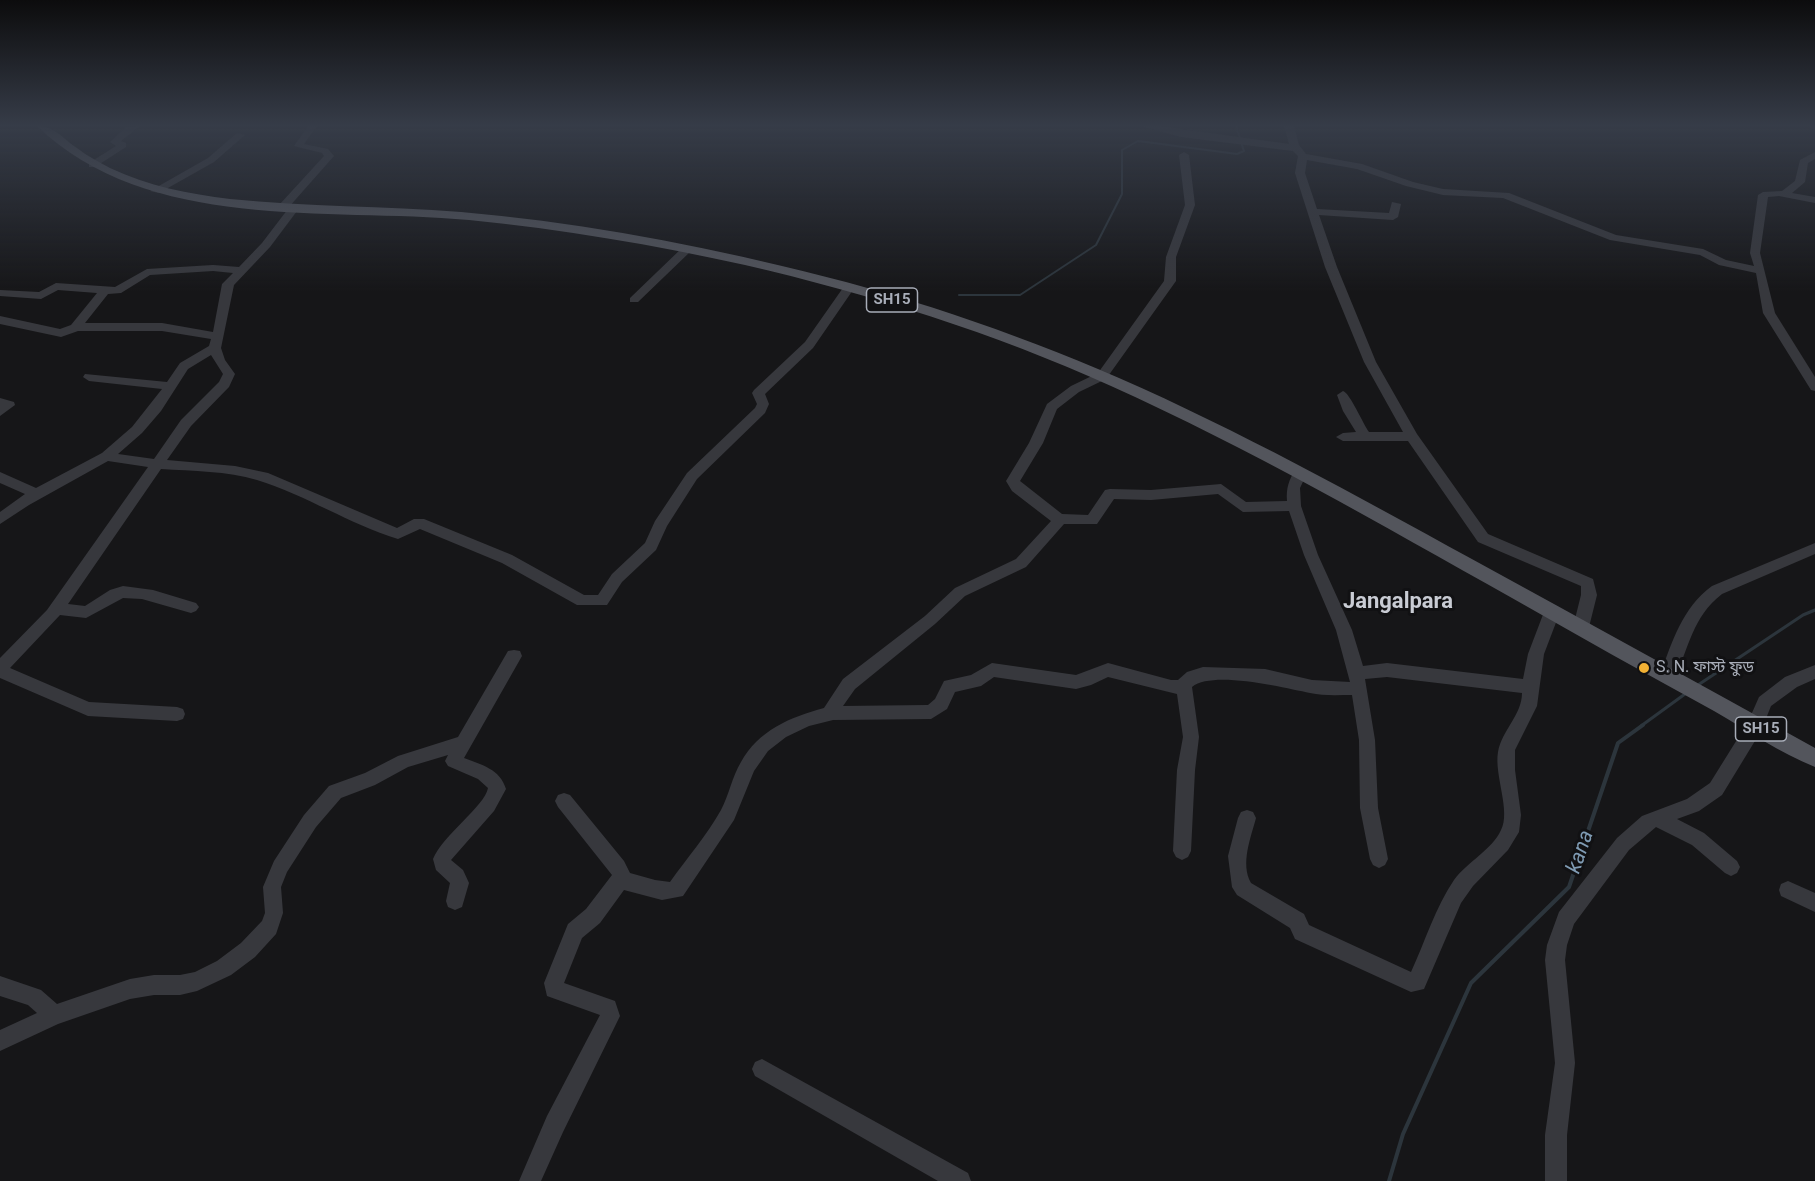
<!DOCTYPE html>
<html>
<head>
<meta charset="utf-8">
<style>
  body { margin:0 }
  canvas { display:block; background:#161618 }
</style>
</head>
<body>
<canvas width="1815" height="1181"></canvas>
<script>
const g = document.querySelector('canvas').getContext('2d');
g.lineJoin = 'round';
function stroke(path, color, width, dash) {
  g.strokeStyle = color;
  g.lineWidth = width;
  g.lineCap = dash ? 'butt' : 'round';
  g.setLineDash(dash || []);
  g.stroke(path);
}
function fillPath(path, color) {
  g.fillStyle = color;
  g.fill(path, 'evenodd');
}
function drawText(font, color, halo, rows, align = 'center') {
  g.font = font + ' Roboto,"Noto Sans Bengali",sans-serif';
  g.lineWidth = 6;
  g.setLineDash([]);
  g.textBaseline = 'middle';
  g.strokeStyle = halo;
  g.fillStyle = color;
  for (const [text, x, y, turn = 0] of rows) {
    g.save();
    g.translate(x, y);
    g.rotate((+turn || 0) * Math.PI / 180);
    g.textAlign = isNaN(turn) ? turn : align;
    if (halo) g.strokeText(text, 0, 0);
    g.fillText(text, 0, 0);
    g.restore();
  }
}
stroke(new Path2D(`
  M 959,295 L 1020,295 L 1096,245 L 1122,194 L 1122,150 L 1138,141 L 1237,154 L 1244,151 L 1236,126`), '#2c353c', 2);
stroke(new Path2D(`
  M 1698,685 L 1803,615 L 1815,610
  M 1641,726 L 1685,694`), '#2c353c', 3);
stroke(new Path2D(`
  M 1389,1181 L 1403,1134 L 1471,983 L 1569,887 L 1618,743 L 1643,725`), '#2c353c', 4);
fillPath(new Path2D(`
  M 140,126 L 121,141 L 126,143 L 126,147 L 95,167 L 89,167 L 89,163 L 116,146 L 110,142 L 126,127 Z
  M 308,126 L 317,126 L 304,144 L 328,149 L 334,156 L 288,208 L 280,208 L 280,204 L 324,156 L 322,153 L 294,146 Z
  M 1141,126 L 1159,126 L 1289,144 L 1284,126 L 1294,126 L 1299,145 L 1306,154 L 1362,164 L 1413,182 L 1443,189 L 1509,193 L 1616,235 L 1703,249 L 1726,260 L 1754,266 L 1750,253 L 1758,195 L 1763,192 L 1782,191 L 1795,181 L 1800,160 L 1815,152 L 1815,159 L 1808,163 L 1805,182 L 1792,193 L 1815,197 L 1815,203 L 1779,196 L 1768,197 L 1760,253 L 1775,313 L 1815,377 L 1815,391 L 1811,390 L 1763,313 L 1756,273 L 1719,265 L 1700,255 L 1610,240 L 1503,198 L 1443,195 L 1406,186 L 1357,169 L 1307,160 L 1305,173 L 1317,209 L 1389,213 L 1392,202 L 1401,204 L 1398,217 L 1393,220 L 1319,215 L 1337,267 L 1376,362 L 1417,434 L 1488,534 L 1593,579 L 1597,595 L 1589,627 L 1586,631 L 1581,633 L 1576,631 L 1573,627 L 1581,595 L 1581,586 L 1478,542 L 1408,441 L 1343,441 L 1336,437 L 1343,433 L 1356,432 L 1343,411 L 1337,395 L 1343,391 C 1350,393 1363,424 1369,432 L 1403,432 L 1364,362 L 1325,267 L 1295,173 L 1298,156 L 1293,151 L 1181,137 Z
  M 1808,126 L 1815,126 L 1815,131 Z
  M 237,133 L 245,135 L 214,162 L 159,193 L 150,191 L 208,158 Z
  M 1184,152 L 1189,155 L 1195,205 L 1176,257 L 1176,281 L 1106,379 L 1079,392 L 1057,409 L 1043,443 L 1020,481 L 1062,514 L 1088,515 L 1105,490 L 1110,489 L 1151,490 L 1221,484 L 1246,502 L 1287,501 C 1286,488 1289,480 1295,470 L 1305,470 L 1307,473 L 1300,488 L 1301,506 L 1318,555 L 1352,630 L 1363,666 L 1387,663 L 1523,679 L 1528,654 L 1544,612 L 1547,608 L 1557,608 L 1560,612 L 1544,654 L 1537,706 L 1515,750 L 1515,770 L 1521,815 L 1519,832 L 1508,850 L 1473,886 L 1461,903 L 1424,989 L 1411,992 L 1295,939 L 1290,928 L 1237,895 L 1232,887 L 1228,856 L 1238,818 L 1241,812 L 1247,810 L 1253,812 L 1256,818 C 1251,837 1240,864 1251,883 L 1304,914 L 1309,925 L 1411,972 C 1425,942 1435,908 1454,880 C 1467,862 1492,850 1501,830 C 1511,811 1494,775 1498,752 C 1502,730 1522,715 1522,693 L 1387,677 L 1365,679 L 1375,740 L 1378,808 L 1388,859 L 1385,865 L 1379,868 L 1373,865 L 1370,859 L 1360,808 L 1359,740 L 1352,695 C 1338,695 1323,696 1310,693 C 1284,688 1213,670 1192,687 L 1199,737 L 1195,770 L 1191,851 L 1188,857 L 1182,860 L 1176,857 L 1173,851 L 1177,770 L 1183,737 L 1177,694 L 1108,677 L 1091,685 L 1076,689 L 994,677 L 981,686 L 955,692 L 947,709 L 931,719 L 833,720 L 809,726 L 786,737 L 768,751 L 754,771 L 734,820 L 683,896 L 662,900 L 624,890 L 600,923 L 582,938 L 564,983 L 615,1001 L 620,1016 L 563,1132 L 541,1181 L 519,1181 L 547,1116 L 600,1015 L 547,996 L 544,983 L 568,924 L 586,909 L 612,875 L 558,807 L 555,801 L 558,795 L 564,793 L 570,795 L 624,861 L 630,873 L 655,880 L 670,882 C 687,858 707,835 721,810 C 729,795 732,777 741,762 C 758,731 790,717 824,708 L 843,679 L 925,616 L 955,588 L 1016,559 L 1051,521 L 1012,491 L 1006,481 L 1029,443 L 1047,404 L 1071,386 L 1098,373 L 1164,281 L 1166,257 L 1185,205 L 1179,155 ZM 1218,494 L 1243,512 L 1289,511 L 1304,555 L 1336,630 L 1350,682 L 1312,680 L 1265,669 L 1203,667 L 1187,672 L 1178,680 L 1171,680 L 1108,663 L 1076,675 L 992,663 L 971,675 L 944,681 L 935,699 L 928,705 L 843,706 L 855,689 L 935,624 L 965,596 L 1026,567 L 1064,524 L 1097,524 L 1114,499 L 1151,500 Z
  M 295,204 L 300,207 L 270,247 L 234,285 L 221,348 L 225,360 L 235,374 L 229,387 L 191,426 L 167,460 L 235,466 L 268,473 L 397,528 L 414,519 L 424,519 L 512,555 L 584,595 L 598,595 L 612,574 L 645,543 L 655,521 L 687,473 L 755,408 L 757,404 L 752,393 L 754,390 L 805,342 L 845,285 L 853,285 L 855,287 L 813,348 L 765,394 L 769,404 L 765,413 L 697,479 L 667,526 L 656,550 L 622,582 L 607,605 L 577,605 L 502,563 L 420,529 L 398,539 C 349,524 306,495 257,480 C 227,471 193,471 161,469 L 68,604 L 85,606 L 110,590 L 123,586 L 153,590 L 196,603 L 199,607 L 196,611 L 191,613 L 142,599 L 123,598 L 86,618 L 60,615 L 10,668 L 89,702 L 177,707 L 183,709 L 185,714 L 183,719 L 177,721 L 88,716 L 0,678 L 0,658 L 47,610 L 148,467 L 108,461 L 29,505 L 0,524 L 0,512 L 25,494 L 0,483 L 0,472 L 36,488 L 102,453 L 132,427 L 162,389 L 89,381 L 83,377 L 85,374 L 167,382 L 180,363 L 209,346 L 211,339 L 162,331 L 78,331 L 61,337 L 0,324 L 0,316 L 60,329 L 71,325 L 97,293 L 58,290 L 41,299 L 0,296 L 0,290 L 39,292 L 56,283 L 115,287 L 147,269 L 213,265 L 239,267 L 262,243 L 291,205 ZM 213,271 L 233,273 L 222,284 L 213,332 L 162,323 L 85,323 L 108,294 L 121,293 L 150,275 ZM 211,355 L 223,374 L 219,382 L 181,420 L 154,459 L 118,454 L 142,433 L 161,411 L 188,369 Z
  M 687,246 L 691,247 L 691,251 L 638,302 L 630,302 L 630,298 L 683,247 Z
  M 0,398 L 14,402 L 15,405 L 0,416 Z
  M 1815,543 L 1815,554 L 1722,594 C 1692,617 1689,648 1674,680 L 1668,682 L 1662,680 L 1660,675 C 1672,642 1682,608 1712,586 Z
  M 514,650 L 520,651 L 522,656 L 464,758 C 482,765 500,769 506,789 L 494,811 L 451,860 L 463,870 L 469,883 L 462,907 L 455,910 L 448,907 L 446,901 L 450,883 L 436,870 L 433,859 C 443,835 485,806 488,788 L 478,779 L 448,766 L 445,761 L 448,755 L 408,767 L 375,785 L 341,798 L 316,827 L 287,872 L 281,887 L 283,913 L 276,934 L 255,957 L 231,975 L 197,991 L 180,995 L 154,995 L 130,999 L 58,1024 L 0,1051 L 0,1030 L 37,1013 L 28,1005 L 0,996 L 0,976 L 41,990 L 57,1004 L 130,979 L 154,975 L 180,975 L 195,972 L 217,961 L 241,943 L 262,921 L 265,913 L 263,887 L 274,861 L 304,815 L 329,786 L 365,773 L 398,756 L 458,737 L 508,651 Z
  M 1815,665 L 1815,679 L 1797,687 L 1771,706 L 1761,731 L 1722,795 L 1699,811 L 1677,819 L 1704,833 L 1737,861 L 1740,867 L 1737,873 L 1731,876 L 1725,873 L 1692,845 L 1656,827 L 1629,850 L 1574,924 L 1567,945 L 1565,960 L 1575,1063 L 1567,1135 L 1567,1181 L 1545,1181 L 1545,1135 L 1555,1063 L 1545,960 L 1547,945 L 1559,912 L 1617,838 L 1642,816 L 1687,799 L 1710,783 L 1748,722 L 1759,697 L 1785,677 Z
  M 1788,881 L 1815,893 L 1815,912 L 1781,896 L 1779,890 L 1781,884 Z
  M 762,1059 L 968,1173 L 971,1181 L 938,1181 L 755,1076 L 752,1069 L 755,1062 Z`), '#37383d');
fillPath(new Path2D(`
  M 37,126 C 55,126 63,139 77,148 C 87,156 99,162 110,168 C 148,186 189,194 230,199 C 307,207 384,206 461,212 C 569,221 677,241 782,266 C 898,293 1011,331 1119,378 C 1240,431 1355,495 1470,558 C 1585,621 1700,684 1815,748 L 1815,767 C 1780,753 1747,730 1714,711 C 1646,674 1579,636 1512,598 C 1380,524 1249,448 1111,386 C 994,333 870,294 745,265 C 654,245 562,229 469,220 C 326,207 149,233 37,126 Z`), '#53555c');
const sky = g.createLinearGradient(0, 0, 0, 292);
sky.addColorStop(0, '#0c0c0d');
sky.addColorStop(0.43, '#363c48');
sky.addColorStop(1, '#363c4800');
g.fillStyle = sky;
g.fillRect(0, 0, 1815, 292);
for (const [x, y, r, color] of [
  [1644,668,6,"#f2b134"]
]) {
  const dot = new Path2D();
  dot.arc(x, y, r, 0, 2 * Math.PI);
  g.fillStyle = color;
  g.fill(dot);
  stroke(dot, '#111113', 2);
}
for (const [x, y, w] of [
  [892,300,51],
  [1761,729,51]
]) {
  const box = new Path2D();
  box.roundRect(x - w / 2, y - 12, w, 24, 4.5);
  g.fillStyle = '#111113';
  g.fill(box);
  stroke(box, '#a8adb8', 1.5);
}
drawText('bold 15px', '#a8adb8', null, [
  ["SH15",892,300],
  ["SH15",1761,729]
]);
drawText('16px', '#a8adb8', '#111113', [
  ["S. N. ফাস্ট ফুড",1656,668]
], 'left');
drawText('italic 21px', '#7f9bb3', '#111113', [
  ["kana",1581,852,-71]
]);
drawText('bold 22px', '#c9ccd4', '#111113', [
  ["Jangalpara",1398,602]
]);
</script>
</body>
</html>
